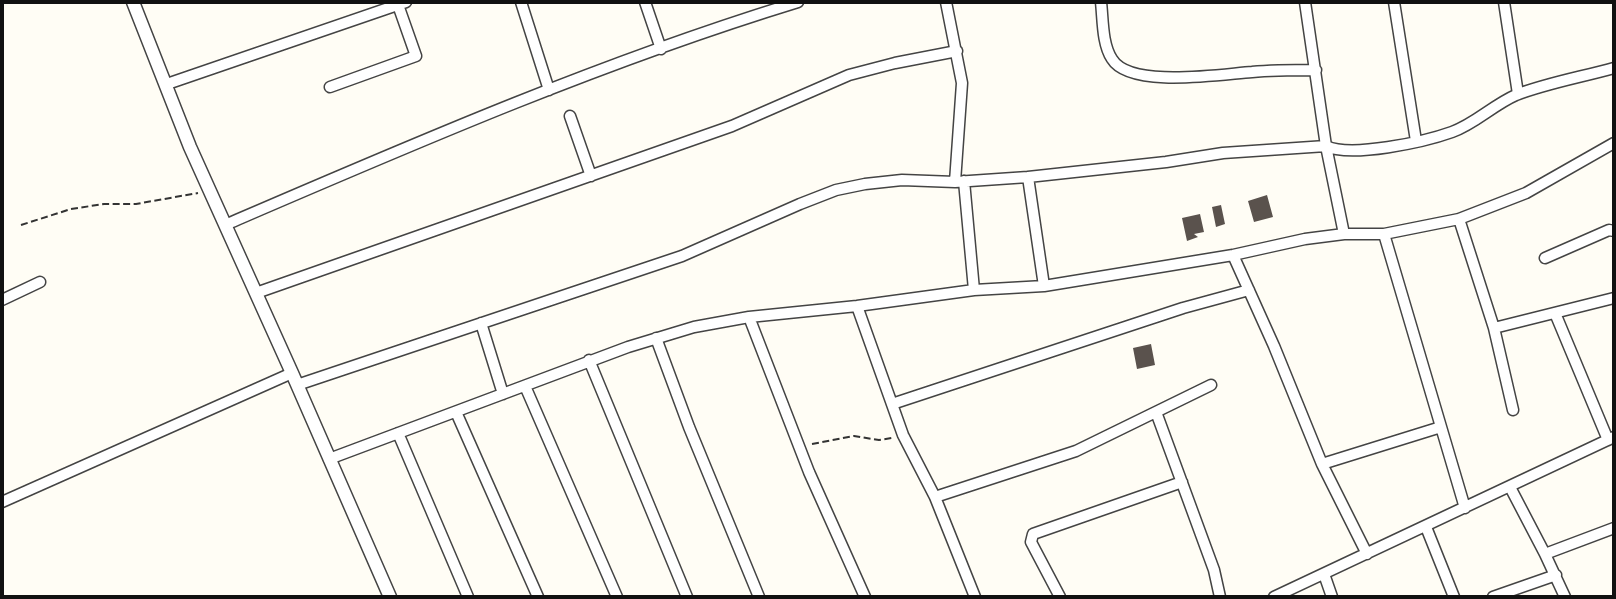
<!DOCTYPE html>
<html>
<head>
<meta charset="utf-8">
<style>
  body { margin:0 }
  #map { position:relative; width:1616px; height:599px; overflow:hidden; background:#fffdf5; font-family:Bitter,serif }
  canvas { display:block }
  .frame { position:absolute; inset:0; border:4px solid #111; pointer-events:none }
</style>
</head>
<body>
<div id="map">
<canvas width="1616" height="599"></canvas>
<div class="frame"></div>
</div>
<script>
const g = document.querySelector('canvas').getContext('2d');
g.lineJoin = 'round';
function fillPath(path, color) {
  g.fillStyle = color;
  g.fill(path, 'evenodd');
}
function stroke(path, color, width, dash) {
  g.strokeStyle = color;
  g.lineWidth = width;
  g.lineCap = dash ? 'butt' : 'round';
  g.setLineDash(dash || []);
  g.stroke(path);
}
fillPath(new Path2D(`
  M 1267,195 L 1273,217 L 1254,222 L 1248,201 Z
  M 1221,205 L 1225,224 L 1216,227 L 1212,207 Z
  M 1200,214 L 1204,232 L 1194,234 L 1198,237 L 1187,241 L 1182,218 Z
  M 1151,344 L 1155,365 L 1137,369 L 1133,348 Z`), '#5a524d');
const minor = new Path2D(`
  M 521,2 L 549,90
  M 645,2 L 661,49
  M 946,2 L 962,83 L 955,182
  M 1101,2 C 1103,19 1102,44 1112,59 C 1130,89 1222,74 1252,72 C 1273,70 1295,70 1316,70
  M 1305,2 L 1326,146 L 1344,234
  M 1394,2 L 1416,141
  M 1504,2 L 1518,94
  M 167,84 L 406,2
  M 330,87 L 416,56 L 397,2
  M 570,116 L 591,176
  M 1028,177 L 1044,286
  M 964,181 L 974,290
  M 1459,219 L 1494,328 L 1513,410
  M 225,225 C 413,144 602,62 798,2
  M 1384,234 L 1465,508
  M 1233,255 L 1274,346 L 1322,464 L 1367,554
  M 1545,258 L 1609,230 L 1614,231
  M 256,293 L 732,126 L 849,75 L 895,63 L 957,51
  M 2,300 L 40,282
  M 857,306 L 903,435 L 935,497 L 975,597
  M 1555,313 L 1608,440
  M 749,317 L 809,472 L 865,597
  M 481,323 L 503,394
  M 1494,328 L 1614,298
  M 656,338 L 689,427 L 759,597
  M 589,360 L 687,597
  M 297,385 L 682,256 L 800,204 L 836,190 L 865,184 L 902,180 L 955,182 L 1028,177 L 1166,162 L 1223,153 L 1326,146 C 1351,158 1424,142 1452,132 C 1475,124 1493,105 1516,95 C 1547,83 1582,77 1614,68
  M 525,386 L 617,597
  M 892,404 L 1183,308 L 1249,290
  M 456,412 L 538,597
  M 1156,412 L 1214,570 L 1220,597
  M 398,433 L 468,597
  M 329,459 L 628,347 L 694,327 L 749,317 L 857,306 L 974,290 L 1044,286 L 1233,255 L 1305,239 L 1344,234 L 1384,234 L 1459,219 L 1526,193 L 1614,143
  M 1322,464 L 1441,427
  M 1510,487 L 1545,554 L 1565,597
  M 935,497 L 1076,451 L 1211,385
  M 2,502 L 292,373
  M 1426,527 L 1454,597
  M 1545,554 L 1614,528
  M 1324,574 L 1332,597
  M 1060,597 L 1031,542 L 1033,534 L 1182,482
  M 1274,597 L 1614,437
  M 1493,597 L 1556,575`);
const tertiary = new Path2D(`
  M 133,2 L 190,147 L 292,373 L 390,597`);
stroke(minor, '#444', 13);
stroke(tertiary, '#444', 15);
stroke(new Path2D(`
  M 21,225 L 71,209 L 104,204 L 136,204 L 198,193
  M 812,444 L 854,436 L 879,440 L 892,438`), '#333', 2, [7, 3.5]);
stroke(minor, '#fff', 10);
stroke(tertiary, '#fff', 12);
</script>
</body>
</html>
